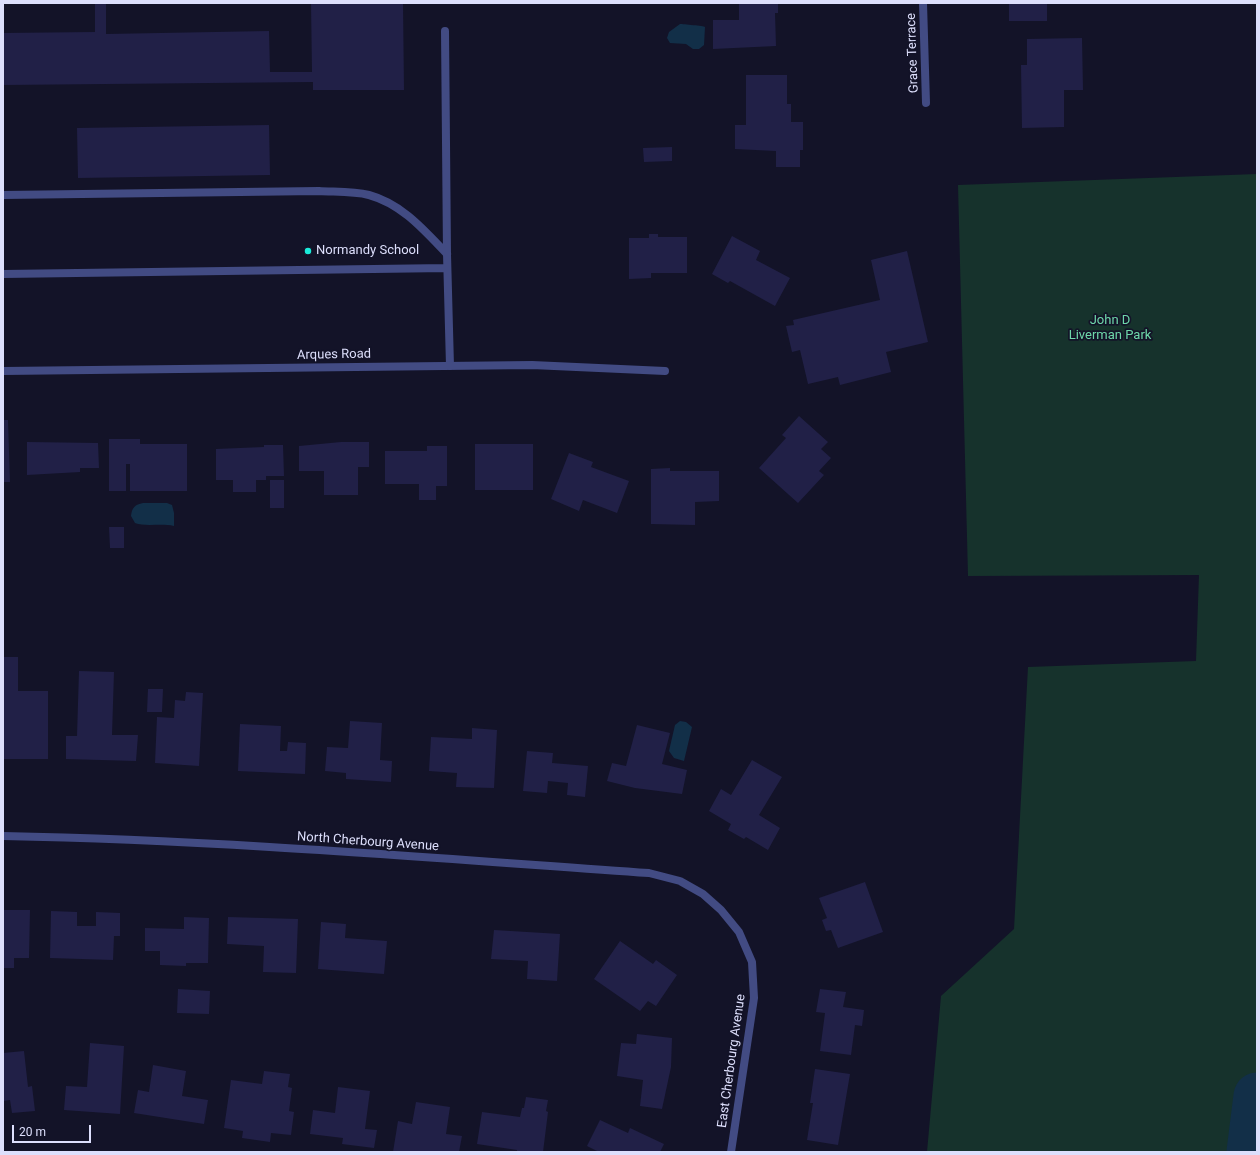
<!DOCTYPE html>
<html>
<head>
<meta charset="utf-8">
<style>
  body { margin:0 }
  #map { position:relative; width:1260px; height:1155px; overflow:hidden; background:#131328; font-family:Roboto,sans-serif }
  canvas { display:block }
  .frame { position:absolute; inset:0; border:4px solid #dddffc; pointer-events:none }
  .scale { position:absolute; left:12px; top:1125px; width:79px; height:18px; box-sizing:border-box; border:2px solid #dddffc; border-top:0; padding-left:5px; font-size:12px; line-height:14px; white-space:nowrap; color:#dddffc; -webkit-text-stroke:3px #131328; paint-order:stroke }
</style>
</head>
<body>
<div id="map">
<canvas width="1260" height="1155"></canvas>
<div class="frame"></div>
<div class="scale">20 m</div>
</div>
<script>
const g = document.querySelector('canvas').getContext('2d');
g.lineJoin = 'round';
function fillPath(path, color) {
  g.fillStyle = color;
  g.fill(path, 'evenodd');
}
function stroke(path, color, width, dash) {
  g.strokeStyle = color;
  g.lineWidth = width;
  g.lineCap = dash ? 'butt' : 'round';
  g.setLineDash(dash || []);
  g.stroke(path);
}
function drawText(font, color, halo, rows, align = 'center') {
  g.font = font + ' Roboto,sans-serif';
  g.lineWidth = 3.5;
  g.setLineDash([]);
  g.textBaseline = 'middle';
  g.strokeStyle = halo;
  g.fillStyle = color;
  for (const [text, x, y, turn = 0] of rows) {
    g.save();
    g.translate(x, y);
    g.rotate((+turn || 0) * Math.PI / 180);
    g.textAlign = isNaN(turn) ? turn : align;
    if (halo) g.strokeText(text, 0, 0);
    g.fillText(text, 0, 0);
    g.restore();
  }
}
fillPath(new Path2D(`
  M 1257,174 L 1257,1152 L 927,1152 L 941,996 L 1014,929 L 1028,667 L 1196,661 L 1199,575 L 968,576 L 958,185 Z`), '#16322c');
fillPath(new Path2D(`
  M 680,24 C 683,24 704,26 705,27 L 704,45 L 699,49 L 693,49 L 686,44 L 670,43 L 667,38 L 669,32 Z
  M 143,503 L 167,503 L 172,505 L 174,513 L 174,526 C 162,523 145,527 135,523 L 131,516 C 132,507 135,505 143,503 Z
  M 680,721 L 686,722 L 692,727 L 684,761 L 674,758 L 669,751 L 675,725 Z`), '#122f48');
stroke(new Path2D(`
  M 1250,1152 L 1257,1096`), '#122f48', 47);
fillPath(new Path2D(`
  M 95,3 L 106,3 L 106,34 L 269,31 L 270,72 L 312,72 L 311,3 L 403,3 L 404,90 L 313,90 L 313,82 L 3,85 L 3,33 L 95,32 Z
  M 739,3 L 778,3 L 778,13 L 775,13 L 776,46 L 713,49 L 713,20 L 739,20 Z
  M 1009,3 L 1047,3 L 1047,21 L 1009,21 Z
  M 1082,38 L 1083,90 L 1064,90 L 1064,127 L 1022,128 L 1021,65 L 1027,65 L 1027,39 Z
  M 746,75 L 787,75 L 787,104 L 791,104 L 791,122 L 803,122 L 803,150 L 800,150 L 800,167 L 776,167 L 776,151 L 735,149 L 735,125 L 746,125 Z
  M 269,125 L 270,175 L 78,178 L 77,128 Z
  M 672,147 L 672,161 L 644,162 L 643,148 Z
  M 649,234 L 658,234 L 658,237 L 687,237 L 687,273 L 651,273 L 651,278 L 629,279 L 629,238 L 649,238 Z
  M 732,236 L 760,251 L 756,260 L 790,278 L 775,306 L 730,281 L 728,283 L 712,274 Z
  M 907,251 L 928,342 L 886,352 L 891,372 L 840,385 L 838,377 L 808,384 L 800,350 L 792,352 L 786,326 L 794,325 L 793,320 L 880,300 L 871,260 Z
  M 799,416 L 828,442 L 821,449 L 831,458 L 819,471 L 824,475 L 798,503 L 759,468 L 786,438 L 782,435 Z
  M 3,420 L 8,420 L 10,482 L 3,482 Z
  M 109,439 L 140,439 L 140,444 L 187,444 L 187,491 L 130,491 L 130,464 L 126,464 L 126,491 L 109,491 Z
  M 27,442 L 98,443 L 99,468 L 80,468 L 80,472 L 27,475 Z
  M 341,442 L 369,442 L 369,467 L 358,467 L 358,495 L 324,495 L 324,471 L 299,471 L 299,446 Z
  M 475,444 L 533,444 L 533,490 L 475,490 Z
  M 264,445 L 283,445 L 284,476 L 266,476 L 266,480 L 256,480 L 256,492 L 233,492 L 233,480 L 216,480 L 216,449 L 264,447 Z
  M 427,446 L 447,446 L 447,486 L 436,486 L 436,500 L 419,500 L 419,484 L 385,484 L 385,451 L 427,451 Z
  M 569,453 L 593,462 L 591,467 L 629,481 L 617,513 L 583,500 L 579,511 L 551,499 Z
  M 670,468 L 670,471 L 719,471 L 719,501 L 695,502 L 695,525 L 651,524 L 651,469 Z
  M 270,480 L 284,480 L 284,508 L 270,508 Z
  M 109,527 L 124,527 L 124,548 L 110,548 Z
  M 3,657 L 18,657 L 18,691 L 48,691 L 48,759 L 3,759 Z
  M 79,671 L 114,672 L 112,735 L 138,735 L 136,761 L 66,759 L 66,736 L 77,736 Z
  M 148,689 L 163,689 L 162,712 L 147,712 Z
  M 186,692 L 203,693 L 199,766 L 155,763 L 157,717 L 174,718 L 175,700 L 185,701 Z
  M 350,721 L 382,723 L 380,760 L 392,761 L 391,782 L 346,779 L 346,773 L 325,771 L 327,747 L 348,748 Z
  M 240,724 L 281,726 L 280,751 L 287,751 L 288,742 L 306,743 L 305,774 L 238,771 Z
  M 637,725 L 670,733 L 662,764 L 687,770 L 682,794 L 635,788 L 607,781 L 612,763 L 626,766 Z
  M 472,728 L 497,730 L 494,788 L 456,787 L 457,773 L 429,771 L 431,737 L 472,739 Z
  M 527,751 L 553,753 L 552,763 L 588,766 L 585,797 L 567,795 L 568,783 L 548,781 L 547,793 L 523,791 Z
  M 752,760 L 782,777 L 759,815 L 780,828 L 768,850 L 746,837 L 744,839 L 728,830 L 731,824 L 709,811 L 721,789 L 731,795 Z
  M 865,882 L 883,932 L 838,948 L 831,930 L 826,931 L 822,920 L 827,918 L 819,898 Z
  M 3,910 L 30,910 L 29,958 L 14,958 L 14,968 L 3,968 Z
  M 51,911 L 77,912 L 77,926 L 96,926 L 96,912 L 120,913 L 120,936 L 114,936 L 113,960 L 50,958 Z
  M 184,917 L 209,918 L 208,963 L 186,963 L 186,966 L 160,965 L 160,951 L 145,951 L 145,928 L 184,929 Z
  M 228,917 L 298,919 L 296,973 L 263,972 L 264,946 L 227,944 Z
  M 321,922 L 346,924 L 345,938 L 387,941 L 384,974 L 318,969 Z
  M 494,930 L 560,934 L 557,981 L 527,979 L 528,961 L 491,959 Z
  M 620,941 L 653,964 L 656,960 L 677,975 L 656,1006 L 648,1001 L 640,1011 L 594,979 Z
  M 178,989 L 210,991 L 209,1014 L 177,1013 Z
  M 820,989 L 846,992 L 843,1007 L 864,1010 L 862,1026 L 855,1025 L 851,1055 L 820,1051 L 825,1013 L 816,1012 Z
  M 637,1034 L 672,1038 L 671,1067 L 662,1109 L 640,1106 L 643,1080 L 617,1076 L 621,1043 L 636,1044 Z
  M 90,1043 L 124,1046 L 120,1114 L 64,1110 L 66,1086 L 87,1087 Z
  M 24,1051 L 28,1087 L 32,1086 L 35,1111 L 12,1113 L 10,1100 L 3,1101 L 3,1053 Z
  M 153,1065 L 186,1071 L 182,1096 L 208,1100 L 204,1124 L 134,1113 L 138,1090 L 149,1092 Z
  M 815,1069 L 850,1074 L 838,1145 L 807,1140 L 813,1103 L 810,1103 Z
  M 264,1071 L 290,1074 L 288,1087 L 292,1088 L 289,1111 L 294,1112 L 291,1135 L 271,1133 L 270,1142 L 242,1138 L 243,1131 L 224,1128 L 231,1080 L 262,1084 Z
  M 338,1087 L 370,1091 L 365,1129 L 377,1130 L 374,1148 L 342,1144 L 343,1138 L 310,1134 L 313,1110 L 335,1113 Z
  M 526,1097 L 548,1100 L 546,1111 L 548,1112 L 543,1152 L 517,1152 L 517,1150 L 477,1144 L 482,1112 L 520,1117 L 522,1108 L 524,1108 Z
  M 416,1102 L 450,1107 L 446,1134 L 462,1136 L 459,1152 L 393,1152 L 398,1121 L 412,1124 Z
  M 600,1120 L 628,1133 L 630,1128 L 664,1144 L 660,1152 L 599,1152 L 587,1146 Z`), '#212047');
stroke(new Path2D(`
  M 445,31 L 447,254 L 450,366
  M 3,195 L 319,191 C 335,192 353,191 369,195 C 402,204 424,230 447,254
  M 3,274 L 447,268`), '#424b83', 8);
stroke(new Path2D(`
  M 923,3 L 926,103
  M 3,371 L 532,365 L 665,371
  M 3,836 C 219,840 434,858 649,873 L 680,881 L 703,894 L 721,910 L 739,932 L 752,962 L 754,998 L 731,1152`), '#424b83', 8);
for (const [x, y, r, color] of [
  [308,251,4,"#1aebda"]
]) {
  const dot = new Path2D();
  dot.arc(x, y, r, 0, 2 * Math.PI);
  g.fillStyle = color;
  g.fill(dot);
  stroke(dot, '#131328', 1.5);
}
drawText('13px', '#dddffc', '#131328', [
  ["Grace Terrace",913,53,-92],
  ["Arques Road",334,355,-1],
  ["North Cherbourg Avenue",368,842,4],
  ["East Cherbourg Avenue",732,1061,-82]
]);
drawText('13px', '#dddffc', '#131328', [
  ["Normandy School",316,251]
], 'left');
drawText('13px', '#6ed7aa', '#131328', [
  ["John D",1110,321],
  ["Liverman Park",1110,336]
]);
</script>
</body>
</html>
